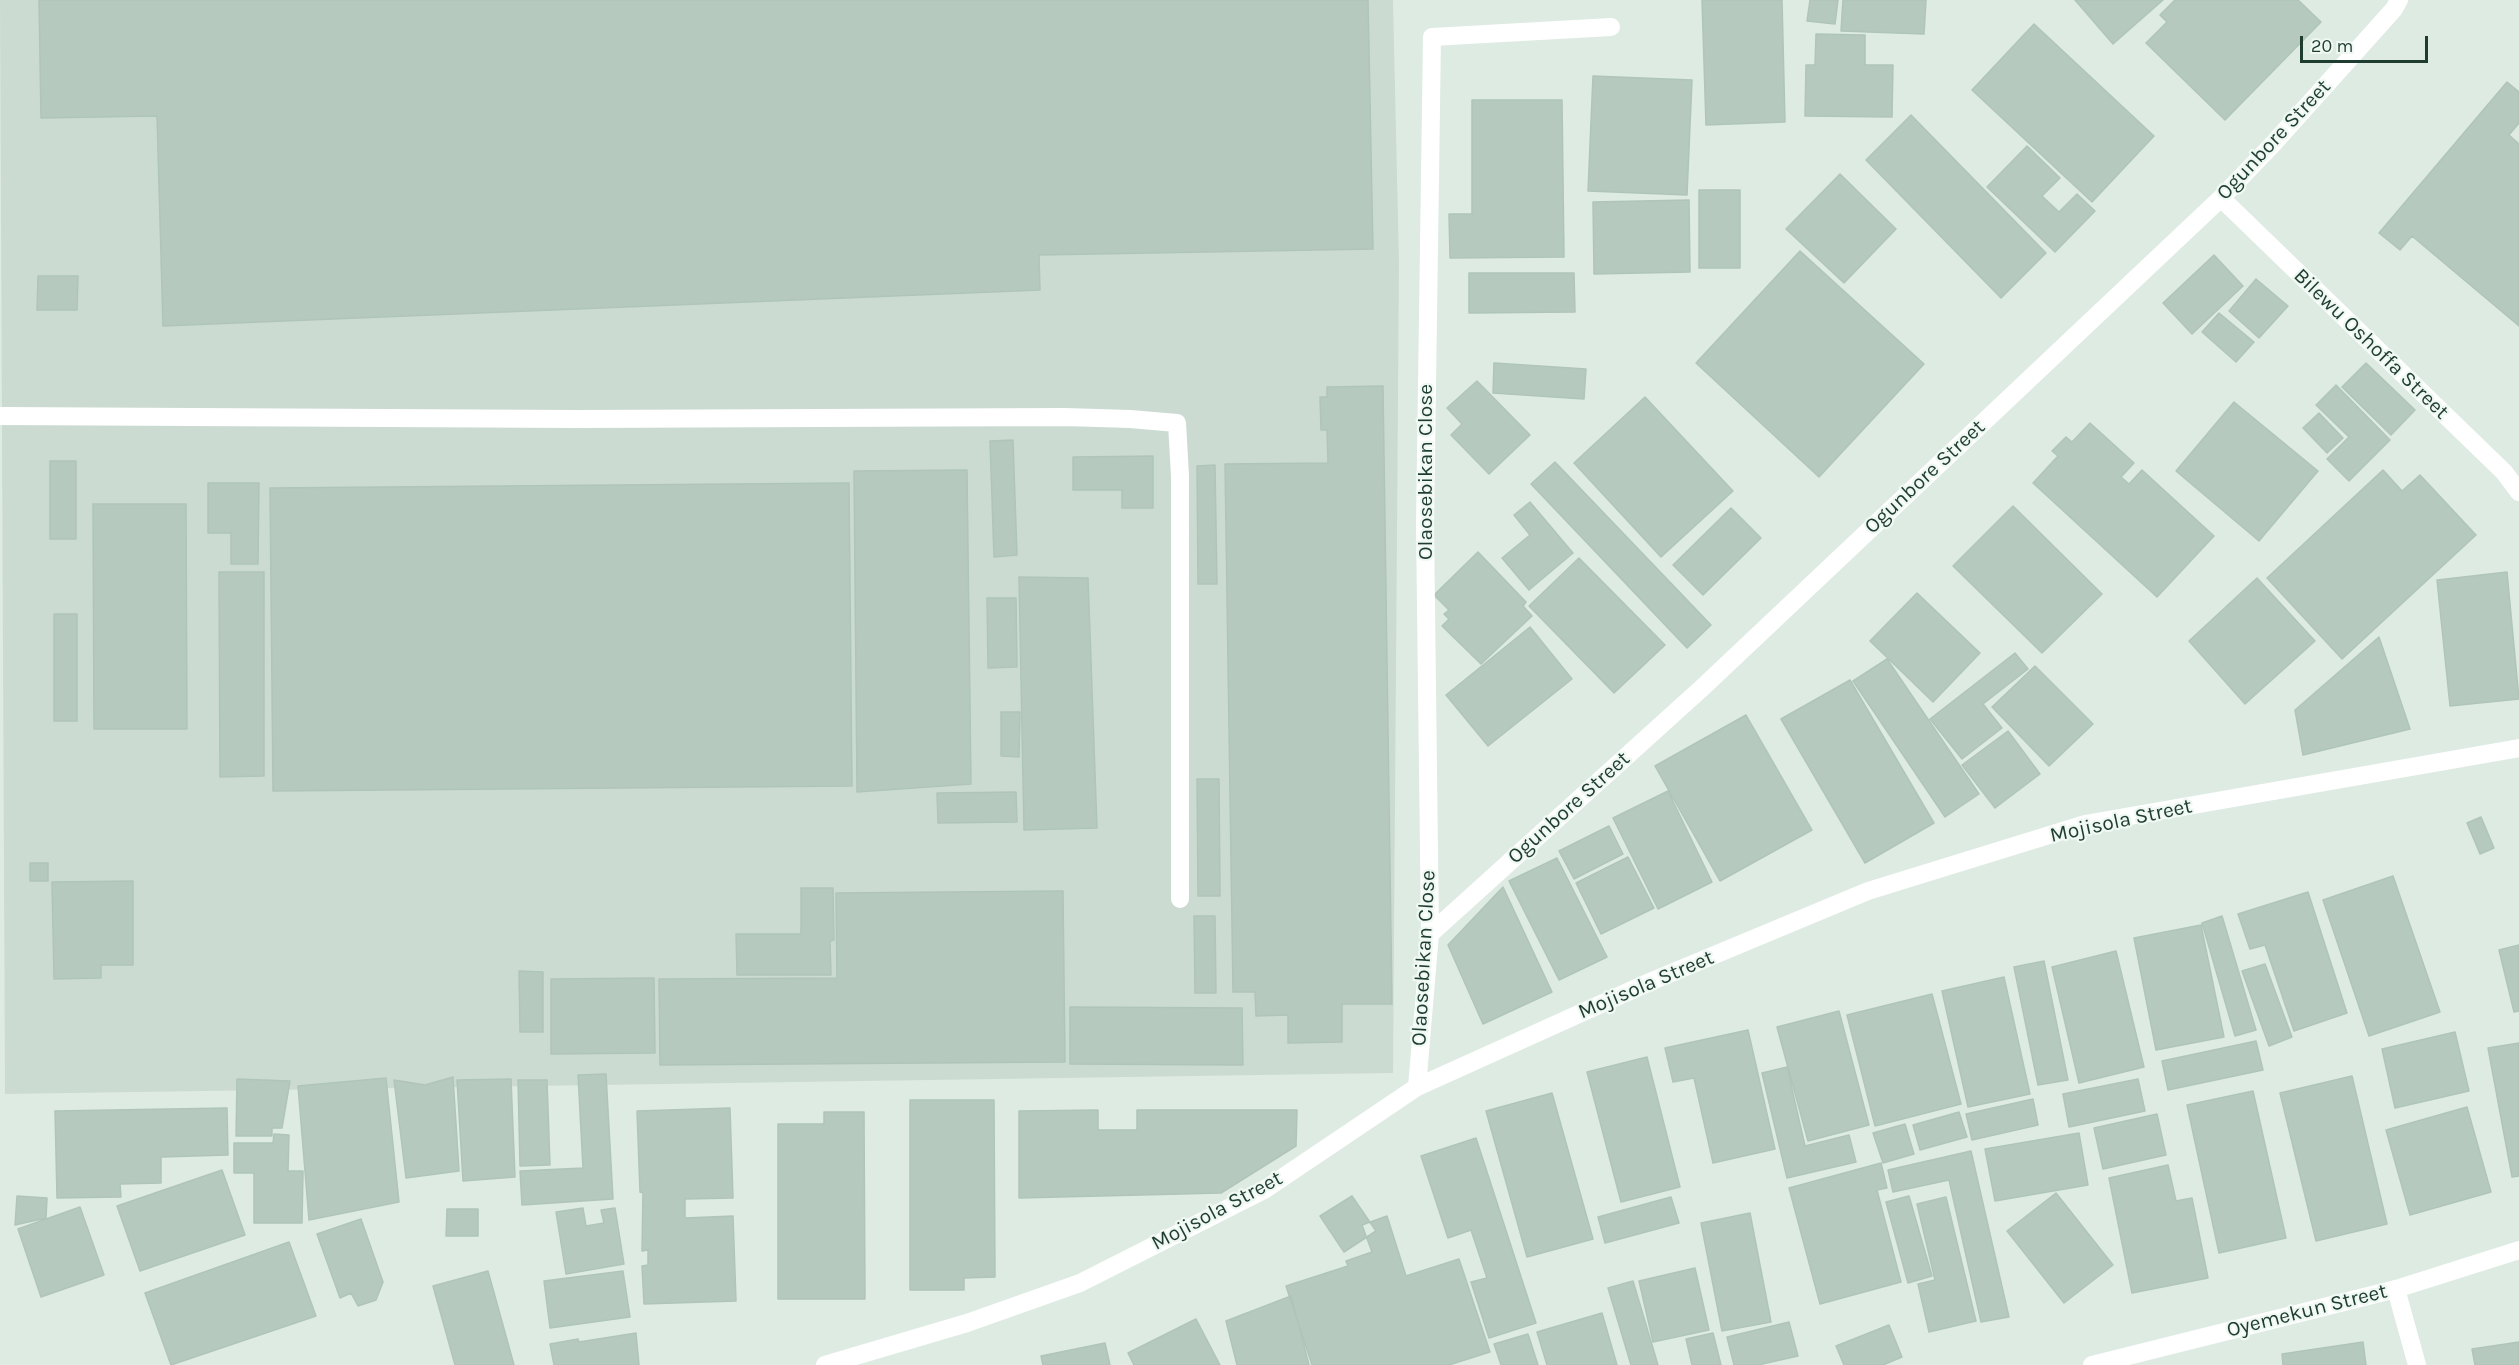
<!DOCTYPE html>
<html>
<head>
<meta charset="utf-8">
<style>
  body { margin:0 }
  #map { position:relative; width:2519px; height:1365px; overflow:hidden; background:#deebe3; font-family:Karla,sans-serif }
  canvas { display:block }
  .scale { position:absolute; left:2300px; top:36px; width:128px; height:27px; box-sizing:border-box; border:3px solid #1e3c2f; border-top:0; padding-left:8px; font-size:18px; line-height:21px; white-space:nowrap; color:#1e3c2f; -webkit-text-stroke:4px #eff8f2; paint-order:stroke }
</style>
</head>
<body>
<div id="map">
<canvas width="2519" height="1365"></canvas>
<div class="scale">20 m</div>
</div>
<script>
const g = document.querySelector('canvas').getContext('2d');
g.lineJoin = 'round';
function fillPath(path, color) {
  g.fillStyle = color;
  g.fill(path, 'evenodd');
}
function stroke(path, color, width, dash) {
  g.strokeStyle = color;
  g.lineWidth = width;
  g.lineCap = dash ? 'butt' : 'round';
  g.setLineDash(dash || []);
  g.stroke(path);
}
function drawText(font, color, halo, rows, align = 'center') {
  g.font = font + ' Karla,sans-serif';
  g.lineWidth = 4.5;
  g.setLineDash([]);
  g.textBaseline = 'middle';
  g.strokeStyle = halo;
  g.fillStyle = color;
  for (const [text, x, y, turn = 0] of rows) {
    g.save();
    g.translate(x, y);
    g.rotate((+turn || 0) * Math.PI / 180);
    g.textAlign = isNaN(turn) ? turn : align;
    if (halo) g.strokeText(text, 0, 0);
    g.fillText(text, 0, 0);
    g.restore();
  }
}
fillPath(new Path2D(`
  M 0,0 L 1393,0 L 1399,263 L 1393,1073 L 5,1094 Z`), '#ccdbd2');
const building = new Path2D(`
  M 39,0 L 1368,0 L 1373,249 L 1039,255 L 1040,290 L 163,326 L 157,116 L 41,118 Z
  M 1702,0 L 1782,0 L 1785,122 L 1706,125 Z
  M 1810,0 L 1838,0 L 1835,24 L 1807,21 Z
  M 1843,0 L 1926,0 L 1924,34 L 1841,31 Z
  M 2075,0 L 2163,0 L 2113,44 Z
  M 2175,0 L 2298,0 L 2321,22 L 2225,120 L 2146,43 L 2167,22 L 2160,15 Z
  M 2034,24 L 2154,136 L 2092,202 L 1972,90 Z
  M 1816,34 L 1865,35 L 1865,65 L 1893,65 L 1892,117 L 1805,116 L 1806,65 L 1815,65 Z
  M 1593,76 L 1692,80 L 1687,195 L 1588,191 Z
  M 2507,82 L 2519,92 L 2519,123 L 2509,135 L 2519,144 L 2519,326 L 2412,236 L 2400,250 L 2379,233 Z
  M 1472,100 L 1562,100 L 1564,257 L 1450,258 L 1449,214 L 1472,214 Z
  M 1911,115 L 2046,253 L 2001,298 L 1866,160 Z
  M 2027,146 L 2060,178 L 2042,196 L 2059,212 L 2077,194 L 2095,211 L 2055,252 L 1987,187 Z
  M 1840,174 L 1896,229 L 1844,283 L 1786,229 Z
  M 1699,190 L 1740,190 L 1740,268 L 1699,268 Z
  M 1689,200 L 1690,272 L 1594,274 L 1593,202 Z
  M 1800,251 L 1924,364 L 1819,477 L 1696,363 Z
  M 2214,255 L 2243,286 L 2192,334 L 2163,303 Z
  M 1469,273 L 1574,273 L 1575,312 L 1469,313 Z
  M 38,276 L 78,276 L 77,310 L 37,310 Z
  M 2256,279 L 2288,306 L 2259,338 L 2229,311 Z
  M 2219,313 L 2254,342 L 2236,362 L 2202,332 Z
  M 1494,363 L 1586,369 L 1584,399 L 1493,393 Z
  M 2366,363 L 2415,410 L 2391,435 L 2342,387 Z
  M 1477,381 L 1530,435 L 1489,474 L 1451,435 L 1462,424 L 1447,408 Z
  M 2336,385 L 2390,440 L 2349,481 L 2327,459 L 2349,437 L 2316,405 Z
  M 1383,386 L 1392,1004 L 1342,1004 L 1342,1042 L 1288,1043 L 1288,1015 L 1256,1016 L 1255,992 L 1233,992 L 1225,464 L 1328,463 L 1327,430 L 1321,430 L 1320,397 L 1327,397 L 1327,387 Z
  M 1645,397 L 1733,491 L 1661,557 L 1574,463 Z
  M 2234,402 L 2318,471 L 2259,541 L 2176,471 Z
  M 2319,413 L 2343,438 L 2327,453 L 2303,428 Z
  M 2090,423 L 2134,463 L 2121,477 L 2129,484 L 2142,470 L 2214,536 L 2157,597 L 2033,483 L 2058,456 L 2052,451 L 2066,437 L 2072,442 Z
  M 1013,440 L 1017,555 L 994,557 L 990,441 Z
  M 1153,456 L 1153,508 L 1122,508 L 1122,490 L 1073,490 L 1073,457 Z
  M 50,461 L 76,461 L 76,539 L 50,539 Z
  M 1555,462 L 1711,625 L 1687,648 L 1531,484 Z
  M 1215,465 L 1217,584 L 1198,584 L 1197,466 Z
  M 967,470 L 971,784 L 857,792 L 854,471 Z
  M 2383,470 L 2402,491 L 2420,475 L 2476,535 L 2342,659 L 2267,578 Z
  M 208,483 L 259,483 L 258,564 L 231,564 L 231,533 L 208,533 Z
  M 849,483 L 852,786 L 273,791 L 270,488 Z
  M 1530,502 L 1573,553 L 1529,590 L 1502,558 L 1530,535 L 1514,515 Z
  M 93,504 L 186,504 L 187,729 L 94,729 Z
  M 2013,506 L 2102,594 L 2042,653 L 1953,566 Z
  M 1731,508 L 1761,538 L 1703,595 L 1673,565 Z
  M 1478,552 L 1526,602 L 1523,606 L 1532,616 L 1481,664 L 1442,626 L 1449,619 L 1444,614 L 1449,610 L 1434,595 Z
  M 1579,558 L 1665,645 L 1614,693 L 1529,606 Z
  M 219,572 L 264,572 L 264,776 L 220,777 Z
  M 2507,572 L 2519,699 L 2450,706 L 2437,580 Z
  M 1019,577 L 1088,578 L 1097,828 L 1024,830 Z
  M 2257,578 L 2315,641 L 2245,704 L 2189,641 Z
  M 1917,593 L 1980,653 L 1933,702 L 1870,641 Z
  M 987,598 L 1016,598 L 1017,667 L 988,668 Z
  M 54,614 L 77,614 L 77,721 L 54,721 Z
  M 1530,627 L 1572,679 L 1488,746 L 1446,695 Z
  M 2379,637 L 2410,729 L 2303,755 L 2295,710 Z
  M 2015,653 L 2028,669 L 1983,704 L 2002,728 L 1962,759 L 1930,719 Z
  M 1887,659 L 1979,794 L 1945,817 L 1853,681 Z
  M 2035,666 L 2093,724 L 2049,766 L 1992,707 Z
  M 1850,680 L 1934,823 L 1865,863 L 1781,719 Z
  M 1001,712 L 1020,712 L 1019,757 L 1001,756 Z
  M 1746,715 L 1812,830 L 1720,881 L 1655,766 Z
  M 2008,731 L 2040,774 L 1995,808 L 1962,765 Z
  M 1197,779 L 1219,779 L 1220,896 L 1198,896 Z
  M 1668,791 L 1712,882 L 1658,909 L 1613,818 Z
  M 1016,792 L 1017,822 L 938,823 L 937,793 Z
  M 2481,817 L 2494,848 L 2480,854 L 2467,823 Z
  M 1609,826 L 1623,854 L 1574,879 L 1559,851 Z
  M 1628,857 L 1654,908 L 1601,934 L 1576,883 Z
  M 1557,858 L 1607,957 L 1559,980 L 1509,881 Z
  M 30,863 L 48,863 L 48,881 L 30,881 Z
  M 2393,876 L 2440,1012 L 2369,1036 L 2323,900 Z
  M 133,881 L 133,965 L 101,965 L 101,978 L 54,979 L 52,882 Z
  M 1503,887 L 1552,992 L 1483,1024 L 1448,945 Z
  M 801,888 L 833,888 L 834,940 L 830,941 L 831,975 L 737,975 L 736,934 L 801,934 Z
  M 1063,891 L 1065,1062 L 660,1065 L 659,979 L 837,978 L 836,893 Z
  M 2308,892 L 2347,1013 L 2294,1031 L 2265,945 L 2250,949 L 2238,914 Z
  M 1194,916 L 1215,916 L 1216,993 L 1195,993 Z
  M 2222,916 L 2256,1030 L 2235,1036 L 2202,923 Z
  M 2201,925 L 2224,1037 L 2156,1050 L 2134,938 Z
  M 2519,945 L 2519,1011 L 2514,1012 L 2499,950 Z
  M 2116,951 L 2144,1067 L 2079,1083 L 2052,967 Z
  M 2044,961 L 2068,1080 L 2038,1085 L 2014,967 Z
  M 2265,964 L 2292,1037 L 2269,1046 L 2242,971 Z
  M 519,971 L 543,972 L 543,1032 L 520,1032 Z
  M 2004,977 L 2030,1094 L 1968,1107 L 1942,991 Z
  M 654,978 L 655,1053 L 551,1054 L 551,979 Z
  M 1932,994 L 1961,1104 L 1875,1126 L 1847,1015 Z
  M 1070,1007 L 1242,1008 L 1243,1065 L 1070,1064 Z
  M 1839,1011 L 1869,1125 L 1808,1141 L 1777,1027 Z
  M 1748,1030 L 1775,1149 L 1713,1163 L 1694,1078 L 1673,1082 L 1665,1048 Z
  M 2455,1032 L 2469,1091 L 2395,1108 L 2382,1049 Z
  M 2256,1041 L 2263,1070 L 2168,1090 L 2162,1061 Z
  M 2519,1043 L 2519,1176 L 2512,1177 L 2488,1048 Z
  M 1647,1057 L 1680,1187 L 1621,1202 L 1587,1072 Z
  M 1787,1067 L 1805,1146 L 1849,1135 L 1856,1162 L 1787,1178 L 1762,1073 Z
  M 606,1074 L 613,1199 L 522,1205 L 520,1171 L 583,1168 L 578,1075 Z
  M 2352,1076 L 2387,1224 L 2316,1241 L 2280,1093 Z
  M 453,1077 L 459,1171 L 406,1178 L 394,1080 L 425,1085 Z
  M 386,1078 L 399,1202 L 309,1220 L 298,1086 Z
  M 237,1079 L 290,1081 L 282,1128 L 272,1128 L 272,1136 L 236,1136 Z
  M 511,1079 L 515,1177 L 463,1181 L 457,1080 Z
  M 2138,1079 L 2145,1111 L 2069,1127 L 2063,1094 Z
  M 518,1080 L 547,1080 L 550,1165 L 520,1166 Z
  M 2253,1091 L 2286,1238 L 2219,1253 L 2187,1105 Z
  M 1552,1093 L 1593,1239 L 1527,1257 L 1486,1111 Z
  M 2033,1099 L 2038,1125 L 1972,1140 L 1966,1114 Z
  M 910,1100 L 994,1100 L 995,1277 L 964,1278 L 964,1290 L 910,1290 Z
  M 2467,1107 L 2491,1192 L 2410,1215 L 2386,1130 Z
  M 227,1108 L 228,1155 L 161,1157 L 161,1183 L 120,1184 L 121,1197 L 57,1198 L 55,1111 Z
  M 730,1108 L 733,1198 L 685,1199 L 685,1218 L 733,1216 L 736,1301 L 644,1304 L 642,1266 L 648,1265 L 648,1250 L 642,1251 L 643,1193 L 640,1192 L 637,1111 Z
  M 1098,1110 L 1098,1130 L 1137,1130 L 1137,1110 L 1297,1110 L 1296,1146 L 1221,1193 L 1019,1198 L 1019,1111 Z
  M 824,1112 L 864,1112 L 865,1299 L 778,1299 L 778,1124 L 824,1124 Z
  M 1959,1112 L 1967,1137 L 1920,1150 L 1913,1125 Z
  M 2157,1114 L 2166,1155 L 2103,1169 L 2094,1128 Z
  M 1905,1124 L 1914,1154 L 1883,1163 L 1873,1133 Z
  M 2079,1133 L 2088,1185 L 1995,1201 L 1985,1149 Z
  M 274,1134 L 289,1135 L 288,1171 L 303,1171 L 302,1223 L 254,1223 L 254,1173 L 234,1173 L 234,1143 L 273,1143 Z
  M 1476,1138 L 1536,1323 L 1489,1338 L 1471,1282 L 1487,1278 L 1471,1230 L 1448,1238 L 1421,1156 Z
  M 1971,1151 L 2009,1317 L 1981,1322 L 1949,1180 L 1893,1192 L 1888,1170 Z
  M 1881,1163 L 1887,1188 L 1877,1190 L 1901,1282 L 1820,1304 L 1789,1188 Z
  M 2168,1165 L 2176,1201 L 2192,1198 L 2208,1278 L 2132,1293 L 2109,1178 Z
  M 222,1170 L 245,1235 L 140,1271 L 117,1206 Z
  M 2056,1193 L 2113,1265 L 2064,1303 L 2007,1231 Z
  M 17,1196 L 47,1198 L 46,1218 L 15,1225 Z
  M 1352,1196 L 1376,1231 L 1344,1252 L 1320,1216 Z
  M 1909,1196 L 1932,1276 L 1908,1283 L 1886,1202 Z
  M 1671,1197 L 1679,1223 L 1605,1243 L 1598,1217 Z
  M 1946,1197 L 1976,1321 L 1929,1332 L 1918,1284 L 1935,1280 L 1917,1204 Z
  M 80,1207 L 104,1275 L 41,1297 L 18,1229 Z
  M 583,1208 L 586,1226 L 604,1223 L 601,1210 L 615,1208 L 624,1264 L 566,1274 L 556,1212 Z
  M 447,1209 L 478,1209 L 478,1236 L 446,1236 Z
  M 1750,1213 L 1771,1322 L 1722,1331 L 1701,1223 Z
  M 1387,1216 L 1406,1276 L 1459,1259 L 1490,1352 L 1449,1365 L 1312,1365 L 1286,1286 L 1348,1266 L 1346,1261 L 1372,1252 L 1362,1225 Z
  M 361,1219 L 383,1282 L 376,1300 L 358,1306 L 351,1293 L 340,1298 L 317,1234 Z
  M 289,1242 L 316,1316 L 171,1365 L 145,1293 Z
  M 1695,1268 L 1709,1330 L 1653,1342 L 1639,1281 Z
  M 488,1271 L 514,1365 L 455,1365 L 433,1286 Z
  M 623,1271 L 630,1317 L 550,1328 L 544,1281 Z
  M 1633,1281 L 1658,1365 L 1631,1365 L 1608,1288 Z
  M 1291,1296 L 1309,1365 L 1237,1365 L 1226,1321 Z
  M 1602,1313 L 1617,1365 L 1547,1365 L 1537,1332 Z
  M 1196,1319 L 1220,1365 L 1134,1365 L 1128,1353 Z
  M 1789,1322 L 1798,1356 L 1758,1365 L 1734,1365 L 1727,1337 Z
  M 1889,1325 L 1902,1357 L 1883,1365 L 1844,1365 L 1836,1346 Z
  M 636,1333 L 639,1365 L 554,1365 L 550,1344 L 578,1339 L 579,1342 Z
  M 1713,1333 L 1721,1365 L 1692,1365 L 1686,1339 Z
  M 1528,1334 L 1538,1365 L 1501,1365 L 1494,1344 Z
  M 2363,1342 L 2366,1365 L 2283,1365 L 2282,1354 Z
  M 2519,1342 L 2519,1365 L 2475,1365 L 2472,1349 Z
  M 1105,1343 L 1110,1365 L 1043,1365 L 1041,1356 Z`);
fillPath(building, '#b6c9be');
stroke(building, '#b0c5b9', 1.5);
stroke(new Path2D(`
  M 0,416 L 577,419 L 1065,417 L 1130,419 L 1177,423 L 1180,476 L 1180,899
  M 2396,1289 L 2417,1365`), '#fff', 18);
stroke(new Path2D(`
  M 2221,198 L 2504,472 L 2519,492
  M 1430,934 L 1703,687 L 2221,198 L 2273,144 L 2394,9 L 2399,0
  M 1417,1087 L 1430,934 L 1425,524 L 1432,37 L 1611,27
  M 825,1365 L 967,1323 L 1080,1283 L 1264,1190 L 1417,1087 L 1652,981 L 1868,891 L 2085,824 L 2519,748
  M 2092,1365 L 2396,1289 L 2519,1250`), '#fff', 18);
drawText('21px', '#1e3c2f', '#eff8f2', [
  ["Ogunbore Street",2274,140,-47],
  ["Bilewu Oshoffa Street",2371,344,44],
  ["Olaosebikan Close",1426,472,-90],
  ["Ogunbore Street",1925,477,-43],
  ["Ogunbore Street",1569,808,-42],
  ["Mojisola Street",2121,821,-12],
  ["Olaosebikan Close",1424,958,-87],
  ["Mojisola Street",1646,985,-23],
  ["Mojisola Street",1217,1211,-28],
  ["Oyemekun Street",2307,1311,-14]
]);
</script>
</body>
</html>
